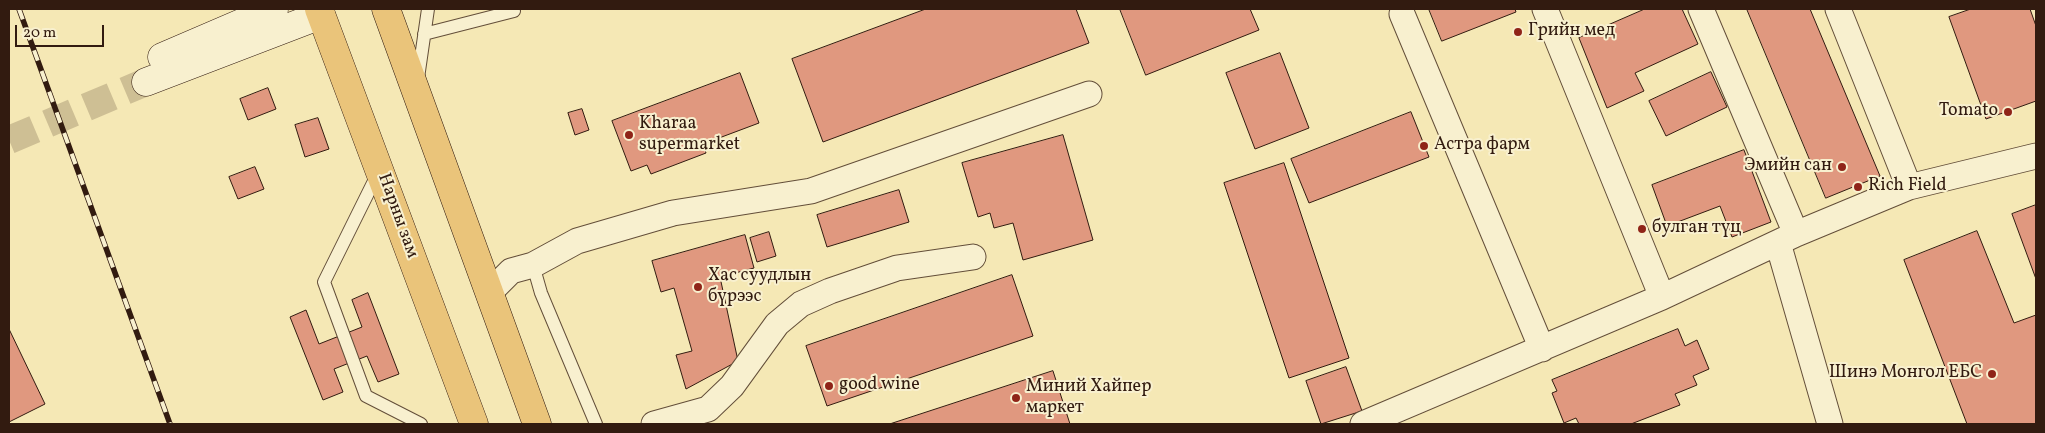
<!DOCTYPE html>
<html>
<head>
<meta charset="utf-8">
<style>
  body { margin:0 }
  #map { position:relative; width:2045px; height:433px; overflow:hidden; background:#f5e8b5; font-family:Vollkorn,serif }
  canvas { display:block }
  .frame { position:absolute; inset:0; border:10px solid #321b10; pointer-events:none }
  .scale { position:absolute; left:15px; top:25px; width:89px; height:22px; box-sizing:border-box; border:2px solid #321b10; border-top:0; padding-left:6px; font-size:15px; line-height:18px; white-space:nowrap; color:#321b10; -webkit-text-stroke:4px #f8f0cf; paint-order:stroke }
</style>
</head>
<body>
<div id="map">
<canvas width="2045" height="433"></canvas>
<div class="frame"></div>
<div class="scale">20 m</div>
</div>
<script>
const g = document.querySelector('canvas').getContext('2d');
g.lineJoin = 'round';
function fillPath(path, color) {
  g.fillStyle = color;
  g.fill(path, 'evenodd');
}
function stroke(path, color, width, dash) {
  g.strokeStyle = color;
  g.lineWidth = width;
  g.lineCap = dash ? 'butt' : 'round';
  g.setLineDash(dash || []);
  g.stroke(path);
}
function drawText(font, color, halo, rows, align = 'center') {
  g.font = font + ' Vollkorn,serif';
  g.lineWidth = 4;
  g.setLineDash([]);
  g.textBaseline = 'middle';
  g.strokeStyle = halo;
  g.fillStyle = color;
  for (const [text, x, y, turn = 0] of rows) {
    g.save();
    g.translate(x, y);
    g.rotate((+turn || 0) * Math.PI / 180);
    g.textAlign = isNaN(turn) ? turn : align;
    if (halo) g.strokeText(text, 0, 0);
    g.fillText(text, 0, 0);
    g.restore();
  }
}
const building = new Path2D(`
  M 926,9 L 1076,9 L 1089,43 L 823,142 L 792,59 Z
  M 1120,9 L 1250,9 L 1259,30 L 1146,75 Z
  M 1429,9 L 1515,9 L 1516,12 L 1442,41 Z
  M 1645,9 L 1682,9 L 1698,44 L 1635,73 L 1644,91 L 1607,108 L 1579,38 Z
  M 1747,9 L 1810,9 L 1880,176 L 1826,198 Z
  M 1971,9 L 2030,9 L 2036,26 L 2036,101 L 1986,119 L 1949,17 Z
  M 1280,53 L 1309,128 L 1255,149 L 1226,73 Z
  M 1711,72 L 1727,107 L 1666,136 L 1649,101 Z
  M 740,73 L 759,123 L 703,144 L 706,153 L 651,174 L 647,165 L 631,171 L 612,121 Z
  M 268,88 L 276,109 L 248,120 L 240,99 Z
  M 582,109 L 589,130 L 575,135 L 568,113 Z
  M 1411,112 L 1429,157 L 1309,203 L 1291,159 Z
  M 318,118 L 329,149 L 305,157 L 295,125 Z
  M 1063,135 L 1093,240 L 1023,260 L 1013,223 L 994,228 L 990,213 L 978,217 L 962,163 Z
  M 1744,150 L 1771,222 L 1732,237 L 1720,206 L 1667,226 L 1652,185 Z
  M 1284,163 L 1349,358 L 1289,378 L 1224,183 Z
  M 255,167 L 264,189 L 238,199 L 229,177 Z
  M 899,190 L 909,222 L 827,247 L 817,215 Z
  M 2036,205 L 2036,279 L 2012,214 Z
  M 1977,231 L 2014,323 L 2036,315 L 2036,424 L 1967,424 L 1904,260 Z
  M 769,232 L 776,256 L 757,262 L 750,238 Z
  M 745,235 L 754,268 L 720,277 L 738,361 L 686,389 L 676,355 L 692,351 L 674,288 L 661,292 L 652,261 Z
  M 1012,275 L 1033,336 L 827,406 L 806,346 Z
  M 368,293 L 399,374 L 378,382 L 367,356 L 334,369 L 343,392 L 323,400 L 290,317 L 306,310 L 319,344 L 362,327 L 352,300 Z
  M 9,329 L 45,404 L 9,422 Z
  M 1678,329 L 1685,346 L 1697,340 L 1709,369 L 1693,376 L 1697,385 L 1675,394 L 1680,405 L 1631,424 L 1579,424 L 1576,418 L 1564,423 L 1552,393 L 1557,391 L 1552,380 Z
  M 1346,367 L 1362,411 L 1321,424 L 1306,381 Z
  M 1053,371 L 1070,424 L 890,424 Z`);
fillPath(building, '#e0987f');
stroke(building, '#321b10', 1);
stroke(new Path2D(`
  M 9,140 L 146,82`), '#cebf94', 28, [28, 14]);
const lane = new Path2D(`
  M 424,34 L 514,11
  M 418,78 L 428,9
  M 378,173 L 324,282 L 366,396 L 421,424
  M 533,265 L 541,293 L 596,424`);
const street = new Path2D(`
  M 1545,9 L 1662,297
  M 1701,9 L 1796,234
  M 1838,9 L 1909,187
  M 1402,14 L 1542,349
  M 1778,243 L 1830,424
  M 489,293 L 511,271 L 533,265 L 577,241 L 673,213 L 811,191 L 1089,94
  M 654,424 L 708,409 L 732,386 L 777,324 L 801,304 L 830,291 L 897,268 L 973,257
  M 1363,424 L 1662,297 L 1796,234 L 1909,187 L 2036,156`);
const secondary = new Path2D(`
  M 162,57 L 274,9
  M 146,82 L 321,15`);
const primary = new Path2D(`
  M 319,9 L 474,424
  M 386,9 L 537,424`);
stroke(lane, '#634e39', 14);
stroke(street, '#634e39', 27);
stroke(secondary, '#321b10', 29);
stroke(primary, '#321b10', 29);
stroke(lane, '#f8f0cf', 12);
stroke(street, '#f8f0cf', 25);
stroke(secondary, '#f8f0cf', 28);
stroke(primary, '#eac47a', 28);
const rail = new Path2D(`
  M 19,9 L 170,424`);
stroke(rail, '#321b10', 5.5);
stroke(rail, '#f8f0cf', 4, [11]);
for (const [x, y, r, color] of [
  [1518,32,5,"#8f2418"],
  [2008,112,5,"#8f2418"],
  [629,135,5,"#8f2418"],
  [1424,146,5,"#8f2418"],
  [1842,167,5,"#8f2418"],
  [1858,187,5,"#8f2418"],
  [1642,229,5,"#8f2418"],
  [698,287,5,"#8f2418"],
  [1992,374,5,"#8f2418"],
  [829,386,5,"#8f2418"],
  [1016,398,5,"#8f2418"]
]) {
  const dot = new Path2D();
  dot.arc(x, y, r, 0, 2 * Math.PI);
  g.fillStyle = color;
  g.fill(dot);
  stroke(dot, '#f8f0cf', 2);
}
drawText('18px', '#321b10', '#f8f0cf', [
  ["Грийн мед",1528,32],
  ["Tomato",1998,112,"right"],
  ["Kharaa",639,125],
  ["supermarket",639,146],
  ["Астра фарм",1434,146],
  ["Эмийн сан",1832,167,"right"],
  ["Rich Field",1868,187],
  ["булган түц",1652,229],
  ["Хас суудлын",708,277],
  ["бүрээс",708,298],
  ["Шинэ Монгол ЕБС",1982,374,"right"],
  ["good wine",839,386],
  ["Миний Хайпер",1026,388],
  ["маркет",1026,409]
], 'left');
drawText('18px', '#321b10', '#f8f0cf', [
  ["Нарны зам",397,216,70]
]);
</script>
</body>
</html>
